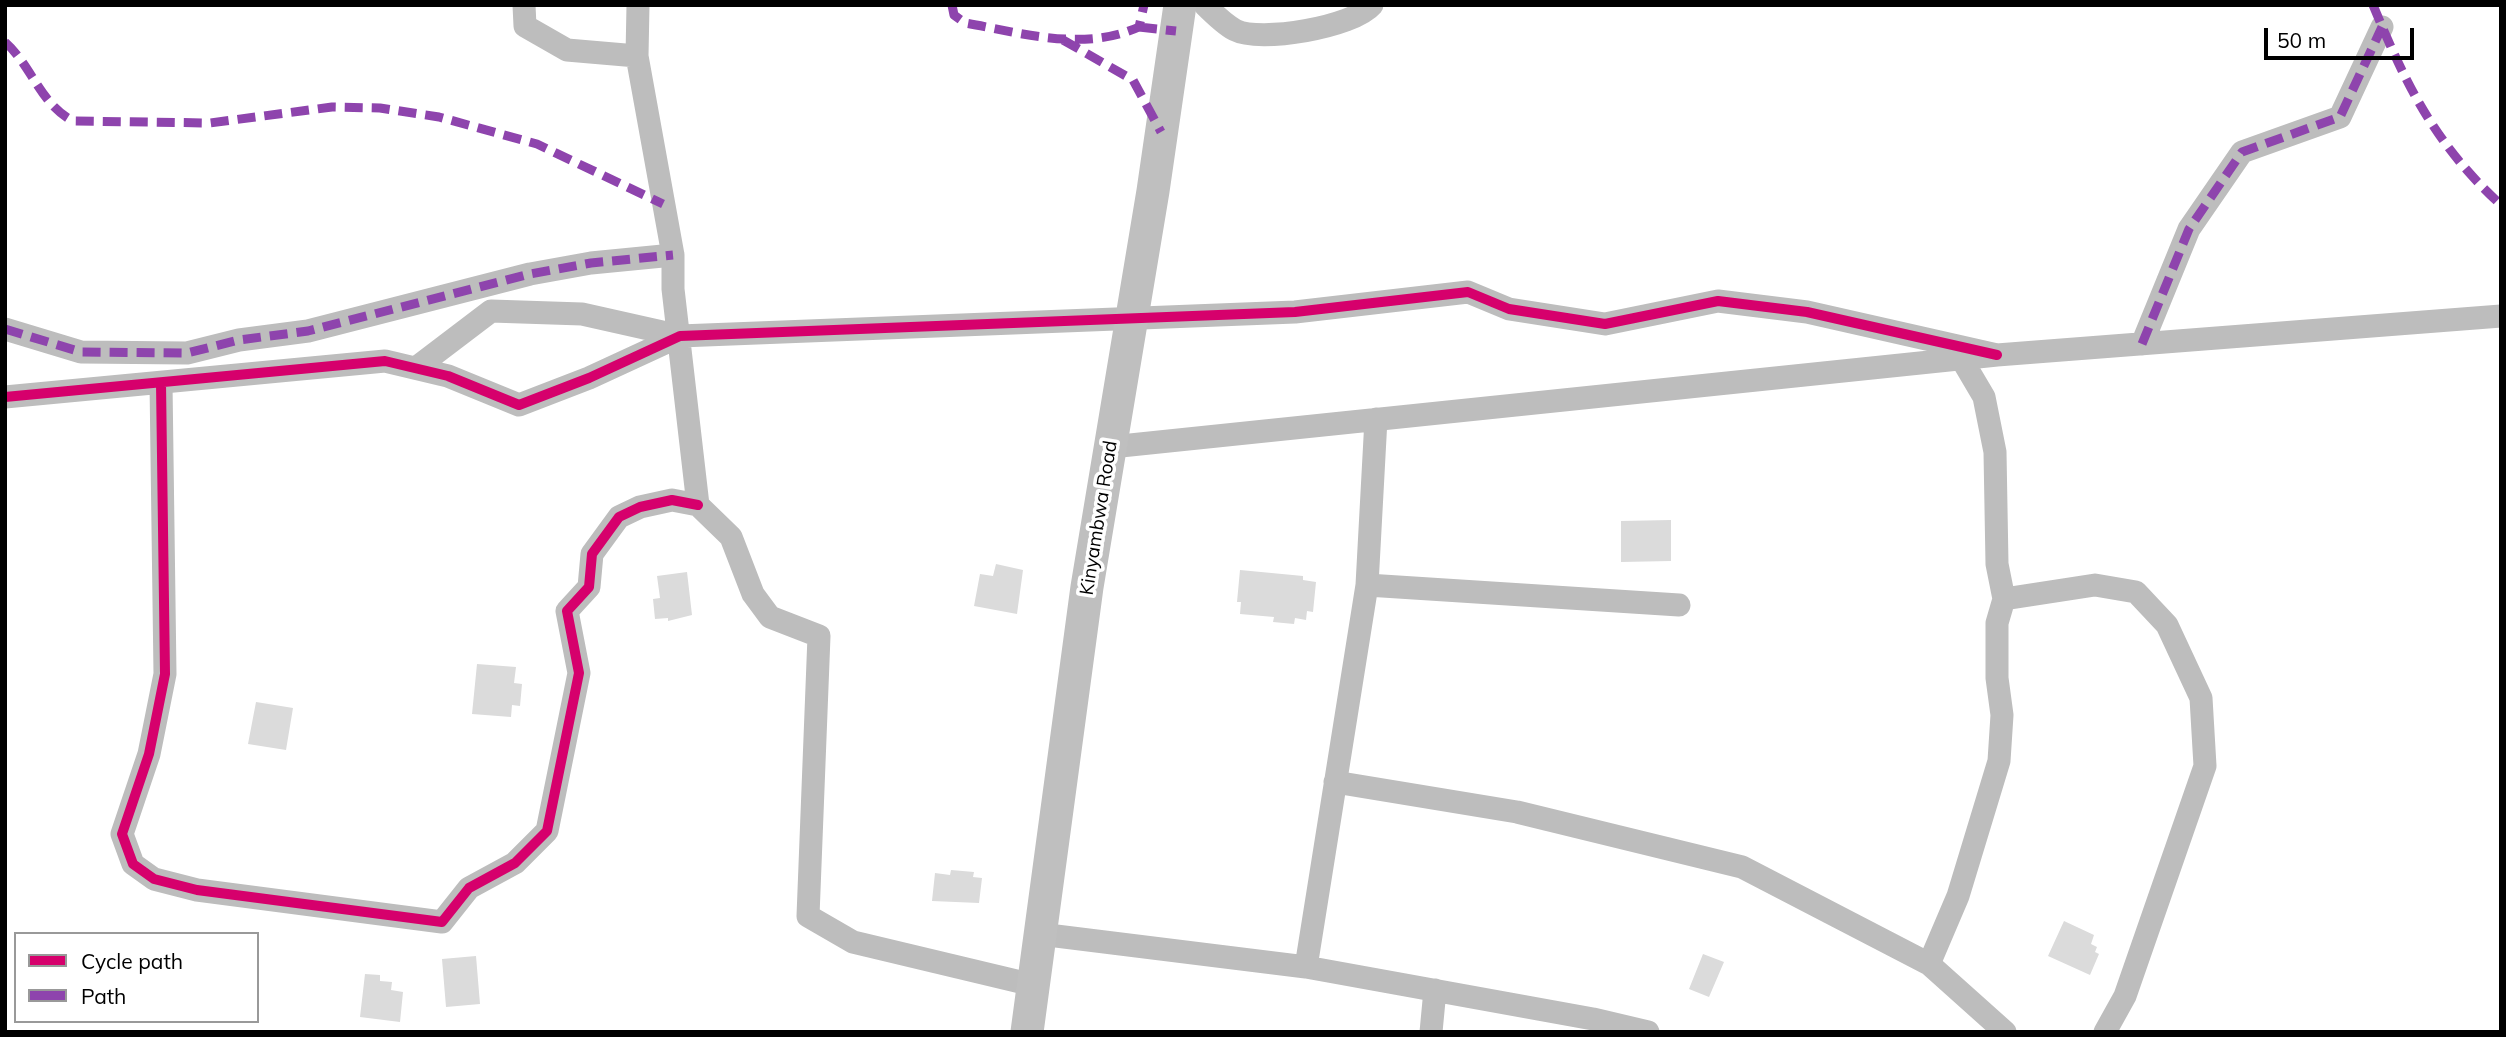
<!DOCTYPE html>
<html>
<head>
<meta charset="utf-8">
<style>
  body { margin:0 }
  #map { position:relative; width:2506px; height:1037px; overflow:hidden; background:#fff; font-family:Mulish,sans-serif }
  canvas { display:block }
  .frame { position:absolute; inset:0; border:7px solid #000; pointer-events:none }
  .legend { position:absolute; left:14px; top:932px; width:245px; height:91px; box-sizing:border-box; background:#fff; border:2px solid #999; margin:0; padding:9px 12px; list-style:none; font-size:21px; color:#000 }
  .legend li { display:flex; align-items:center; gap:14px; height:35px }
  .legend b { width:35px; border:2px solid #999 }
  .scale { position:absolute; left:2264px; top:28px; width:150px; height:32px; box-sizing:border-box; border:4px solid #000; border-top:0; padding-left:9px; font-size:21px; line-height:24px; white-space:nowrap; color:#000; -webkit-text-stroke:5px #fff; paint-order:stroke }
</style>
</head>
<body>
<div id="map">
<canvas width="2506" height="1037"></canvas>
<div class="frame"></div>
<ul class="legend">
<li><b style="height:9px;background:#d6006c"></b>Cycle path</li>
<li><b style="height:9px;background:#8e44ad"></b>Path</li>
</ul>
<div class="scale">50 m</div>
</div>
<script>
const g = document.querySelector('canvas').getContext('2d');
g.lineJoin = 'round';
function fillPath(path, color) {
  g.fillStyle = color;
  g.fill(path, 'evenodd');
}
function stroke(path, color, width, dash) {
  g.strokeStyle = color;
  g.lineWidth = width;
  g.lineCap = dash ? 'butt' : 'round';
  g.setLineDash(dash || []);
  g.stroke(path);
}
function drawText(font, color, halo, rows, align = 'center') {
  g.font = font + ' Mulish,sans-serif';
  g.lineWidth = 7;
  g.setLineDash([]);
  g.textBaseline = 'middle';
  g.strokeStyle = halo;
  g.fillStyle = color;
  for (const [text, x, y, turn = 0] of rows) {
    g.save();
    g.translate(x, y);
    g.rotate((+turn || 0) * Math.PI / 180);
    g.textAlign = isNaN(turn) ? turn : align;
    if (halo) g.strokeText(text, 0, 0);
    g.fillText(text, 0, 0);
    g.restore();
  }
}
fillPath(new Path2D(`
  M 1671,520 L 1671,561 L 1621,562 L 1621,521 Z
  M 996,564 L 1023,570 L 1017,614 L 974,606 L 980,574 L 993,576 Z
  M 1240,570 L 1303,576 L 1303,580 L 1316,582 L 1313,612 L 1307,611 L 1306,620 L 1295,618 L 1294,624 L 1273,622 L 1274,617 L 1240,614 L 1241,602 L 1237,602 Z
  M 687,572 L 692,615 L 668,621 L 668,618 L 655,619 L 653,599 L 660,598 L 657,576 Z
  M 477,664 L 516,667 L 514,683 L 522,684 L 520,706 L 512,705 L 511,717 L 472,714 Z
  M 256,702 L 293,708 L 286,750 L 248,744 Z
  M 951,870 L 974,872 L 973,877 L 982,878 L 979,903 L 932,901 L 935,873 L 950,875 Z
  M 2064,921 L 2094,935 L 2091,944 L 2097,947 L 2095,952 L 2099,954 L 2090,975 L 2048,956 Z
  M 1703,954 L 1724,962 L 1709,997 L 1689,989 Z
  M 476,956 L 480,1004 L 446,1007 L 442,959 Z
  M 365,974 L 380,975 L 380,981 L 392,982 L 391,990 L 403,992 L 400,1022 L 360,1017 Z`), '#dbdbdb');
stroke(new Path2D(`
  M 524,5 L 525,26 L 567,50 L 637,56
  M 638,5 L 637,56 L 673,255 L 673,289 L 698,505 L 731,537 L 753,594 L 770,617 L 819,636 L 808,916 L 853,942 L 1033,985
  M 1205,5 C 1213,13 1224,24 1235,30 C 1260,43 1353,27 1372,5
  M 5,329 L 81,352 L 187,353 L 239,340 L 308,331 L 530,274 L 591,263 L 673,255
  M 2142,344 L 2189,229 L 2242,152 L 2340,117 L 2382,27
  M 416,368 L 491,311 L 582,314 L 680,336
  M 161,383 L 165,674 L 149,754 L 122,834 L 133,864 L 154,879 L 197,890 L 442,922 L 469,888 L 515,863 L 547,831 L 579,673 L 567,611 L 589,587 L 592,554 L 619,517 L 640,507 L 672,500 L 698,505
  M 5,397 L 385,361 L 448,376 L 519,405 L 589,378 L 680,336 L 1295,312 L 1468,292 L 1509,309 L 1605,324 L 1718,301 L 1807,312 L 1997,355
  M 1376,419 L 1367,585 L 1679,605
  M 1111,447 L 1997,355 L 2501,316
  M 1367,585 L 1306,967 L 1593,1019 L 1648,1032
  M 2004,599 L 2095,585 L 2136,592 L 2167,625 L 2201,698 L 2205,766 L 2125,996 L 2105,1032
  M 1335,782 L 1517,812 L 1742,867 L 1929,964 L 2005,1032
  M 1040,934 L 1306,967
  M 1929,964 L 1958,896 L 1999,761 L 2002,715 L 1997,678 L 1997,623 L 2004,599 L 1997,564 L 1995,452 L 1984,397 L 1961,358
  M 1431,1032 L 1435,990`), '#bdbdbd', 23);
stroke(new Path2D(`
  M 1027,1032 L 1087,587 L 1153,191 L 1180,5`), '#bfbfbf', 33);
stroke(new Path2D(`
  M 952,5 L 954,15 L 965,23 C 1022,33 1083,52 1139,27 L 1144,5
  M 2373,5 C 2407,87 2435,144 2501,205
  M 1139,27 L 1176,31
  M 1063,40 L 1133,80 L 1161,132
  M 5,42 C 32,66 40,104 73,121 L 210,123 L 332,107 L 380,108 L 439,117 L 537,144 L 663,204
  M 5,329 L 81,352 L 187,353 L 239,340 L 308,331 L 530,274 L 591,263 L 673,255
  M 2142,344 L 2189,229 L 2242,152 L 2340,117 L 2382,27`), '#8e44ad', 9, [18, 9]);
stroke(new Path2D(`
  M 161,383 L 165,674 L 149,754 L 122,834 L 133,864 L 154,879 L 197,890 L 442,922 L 469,888 L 515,863 L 547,831 L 579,673 L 567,611 L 589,587 L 592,554 L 619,517 L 640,507 L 672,500 L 698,505
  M 5,397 L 385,361 L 448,376 L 519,405 L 589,378 L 680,336 L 1295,312 L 1468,292 L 1509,309 L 1605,324 L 1718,301 L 1807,312 L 1997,355`), '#d6006c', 10);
drawText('19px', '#000', '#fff', [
  ["Kinyambwa Road",1099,518,-81]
]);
</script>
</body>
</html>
